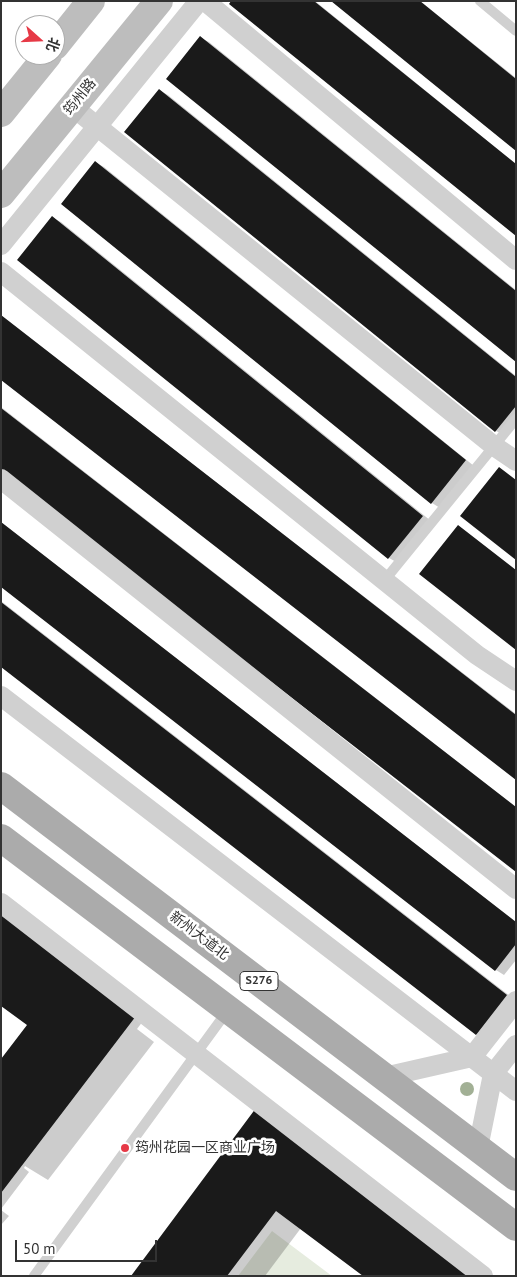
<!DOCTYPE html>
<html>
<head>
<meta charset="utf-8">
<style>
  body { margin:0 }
  #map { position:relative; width:517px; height:1277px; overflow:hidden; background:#fff; font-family:"PT Sans","Noto Sans SC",sans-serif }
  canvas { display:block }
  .frame { position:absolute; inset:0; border:2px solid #333; pointer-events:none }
  .north { position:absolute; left:15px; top:15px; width:50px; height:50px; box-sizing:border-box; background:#fff; border:1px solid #adadad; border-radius:50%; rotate:110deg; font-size:14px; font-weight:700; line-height:20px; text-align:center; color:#333 }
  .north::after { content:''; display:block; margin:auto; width:18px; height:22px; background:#e63946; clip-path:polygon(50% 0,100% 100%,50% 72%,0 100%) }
  .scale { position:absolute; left:15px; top:1240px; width:142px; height:22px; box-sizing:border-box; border:2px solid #333; border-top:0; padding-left:6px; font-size:15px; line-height:18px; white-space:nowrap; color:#333; -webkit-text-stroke:4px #fff; paint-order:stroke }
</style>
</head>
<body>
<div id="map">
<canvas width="517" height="1277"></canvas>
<div class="frame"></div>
<div class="north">北</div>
<div class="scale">50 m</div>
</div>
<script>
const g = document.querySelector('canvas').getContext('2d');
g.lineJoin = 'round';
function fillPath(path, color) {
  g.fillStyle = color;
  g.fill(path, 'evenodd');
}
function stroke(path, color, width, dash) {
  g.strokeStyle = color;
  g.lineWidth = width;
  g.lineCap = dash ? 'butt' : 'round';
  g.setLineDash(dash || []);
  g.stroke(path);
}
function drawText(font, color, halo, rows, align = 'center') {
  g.font = font + ' "PT Sans","Noto Sans SC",sans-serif';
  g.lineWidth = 5;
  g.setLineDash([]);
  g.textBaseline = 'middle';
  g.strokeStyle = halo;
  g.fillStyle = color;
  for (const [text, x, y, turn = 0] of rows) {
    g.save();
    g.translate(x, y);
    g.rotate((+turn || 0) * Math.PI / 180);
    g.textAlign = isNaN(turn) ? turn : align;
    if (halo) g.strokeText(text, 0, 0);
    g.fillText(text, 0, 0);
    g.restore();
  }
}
fillPath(new Path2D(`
  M 272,1231 L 332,1276 L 238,1276 Z`), '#e6ecdf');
fillPath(new Path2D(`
  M 233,1 L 315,1 L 516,164 L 516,234 Z
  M 420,1 L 516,78 L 516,149 Z
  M 201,38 L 209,42 L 516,290 L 516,361 Z
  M 159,90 L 168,95 L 516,376 L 516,421 L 504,435 L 496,431 Z
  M 95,162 L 104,167 L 474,466 L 440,508 L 432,503 L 62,204 Z
  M 53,218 L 61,222 L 431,521 L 398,563 L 389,558 L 19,259 Z
  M 1,316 L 516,714 L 516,778 Z
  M 1,407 L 516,807 L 1,471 Z
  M 1,522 L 516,922 L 516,960 L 504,975 L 496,970 L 1,586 Z
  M 1,601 L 515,1000 L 485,1039 L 476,1034 L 1,665 Z
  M 1,913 L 143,1021 L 137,1029 L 154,1042 L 48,1180 L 25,1166 L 24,1168 L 29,1172 L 1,1209 L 1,1061 L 29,1025 Z
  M 257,1110 L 301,1228 L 265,1276 L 132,1276 Z
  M 1,1210 L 9,1216 L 1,1225 Z`), '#0003');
fillPath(new Path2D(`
  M 231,1 L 314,1 L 516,164 L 516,236 L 229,4 Z
  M 331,1 L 420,1 L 516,79 L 516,151 Z
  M 200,36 L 516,291 L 516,362 L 166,79 Z
  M 159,89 L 516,377 L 516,406 L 495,432 L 124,132 Z
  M 95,161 L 466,460 L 431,504 L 61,204 Z
  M 52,216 L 423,516 L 388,559 L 17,260 Z
  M 1,315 L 516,715 L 516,780 L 1,380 Z
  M 1,408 L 516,807 L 516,872 L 1,472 Z
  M 499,467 L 516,480 L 516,560 L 460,516 Z
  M 1,522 L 516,922 L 516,944 L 495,971 L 1,587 Z
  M 458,525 L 516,570 L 516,650 L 419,574 Z
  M 1,602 L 507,995 L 476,1035 L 1,667 Z
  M 1,913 L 136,1016 L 1,1193 L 1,1059 L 27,1025 L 1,1006 Z
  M 256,1108 L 477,1276 L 363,1276 L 276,1211 L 227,1276 L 131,1276 Z`), '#1a1a1a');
stroke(new Path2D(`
  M 480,1 L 516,31
  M 384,581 L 516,419
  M 34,1276 L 228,1010`), '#d0d0d0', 10);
stroke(new Path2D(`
  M 205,1 L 516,260
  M 73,107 L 494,446 L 516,461
  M 1,245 L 199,1
  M 1,272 L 477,655 L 516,681
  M 1,479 L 516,889
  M 1,696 L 516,1091
  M 1,903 L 483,1276
  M 384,1077 L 472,1057 L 516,1001
  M 478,1148 L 493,1074 L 516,1045`), '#d0d0d0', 20);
stroke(new Path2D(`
  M 55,46 L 91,1
  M 1,113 L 48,55
  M 1,194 L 159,1`), '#bdbdbd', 28);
stroke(new Path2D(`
  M 1,786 L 516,1177
  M 1,838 L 516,1227`), '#ababab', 28);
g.fillStyle = '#a2b095';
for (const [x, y] of [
  [467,1089]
]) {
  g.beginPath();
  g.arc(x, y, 7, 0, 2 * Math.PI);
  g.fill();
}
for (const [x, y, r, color] of [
  [125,1148,5,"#e63946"]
]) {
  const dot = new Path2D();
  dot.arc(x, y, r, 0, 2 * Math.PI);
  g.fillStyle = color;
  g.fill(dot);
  stroke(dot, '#fff', 2);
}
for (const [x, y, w] of [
  [259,981,38]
]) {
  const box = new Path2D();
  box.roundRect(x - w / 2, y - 9.5, w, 19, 4);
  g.fillStyle = '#fff';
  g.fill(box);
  stroke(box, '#333', 1);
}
drawText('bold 12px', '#333', null, [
  ["S276",259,981]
]);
drawText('14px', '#333', '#fff', [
  ["筠州路",80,97,-51],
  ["新州大道北",199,936,37]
]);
drawText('14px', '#333', '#fff', [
  ["筠州花园一区商业广场",135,1148]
], 'left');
</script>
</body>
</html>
